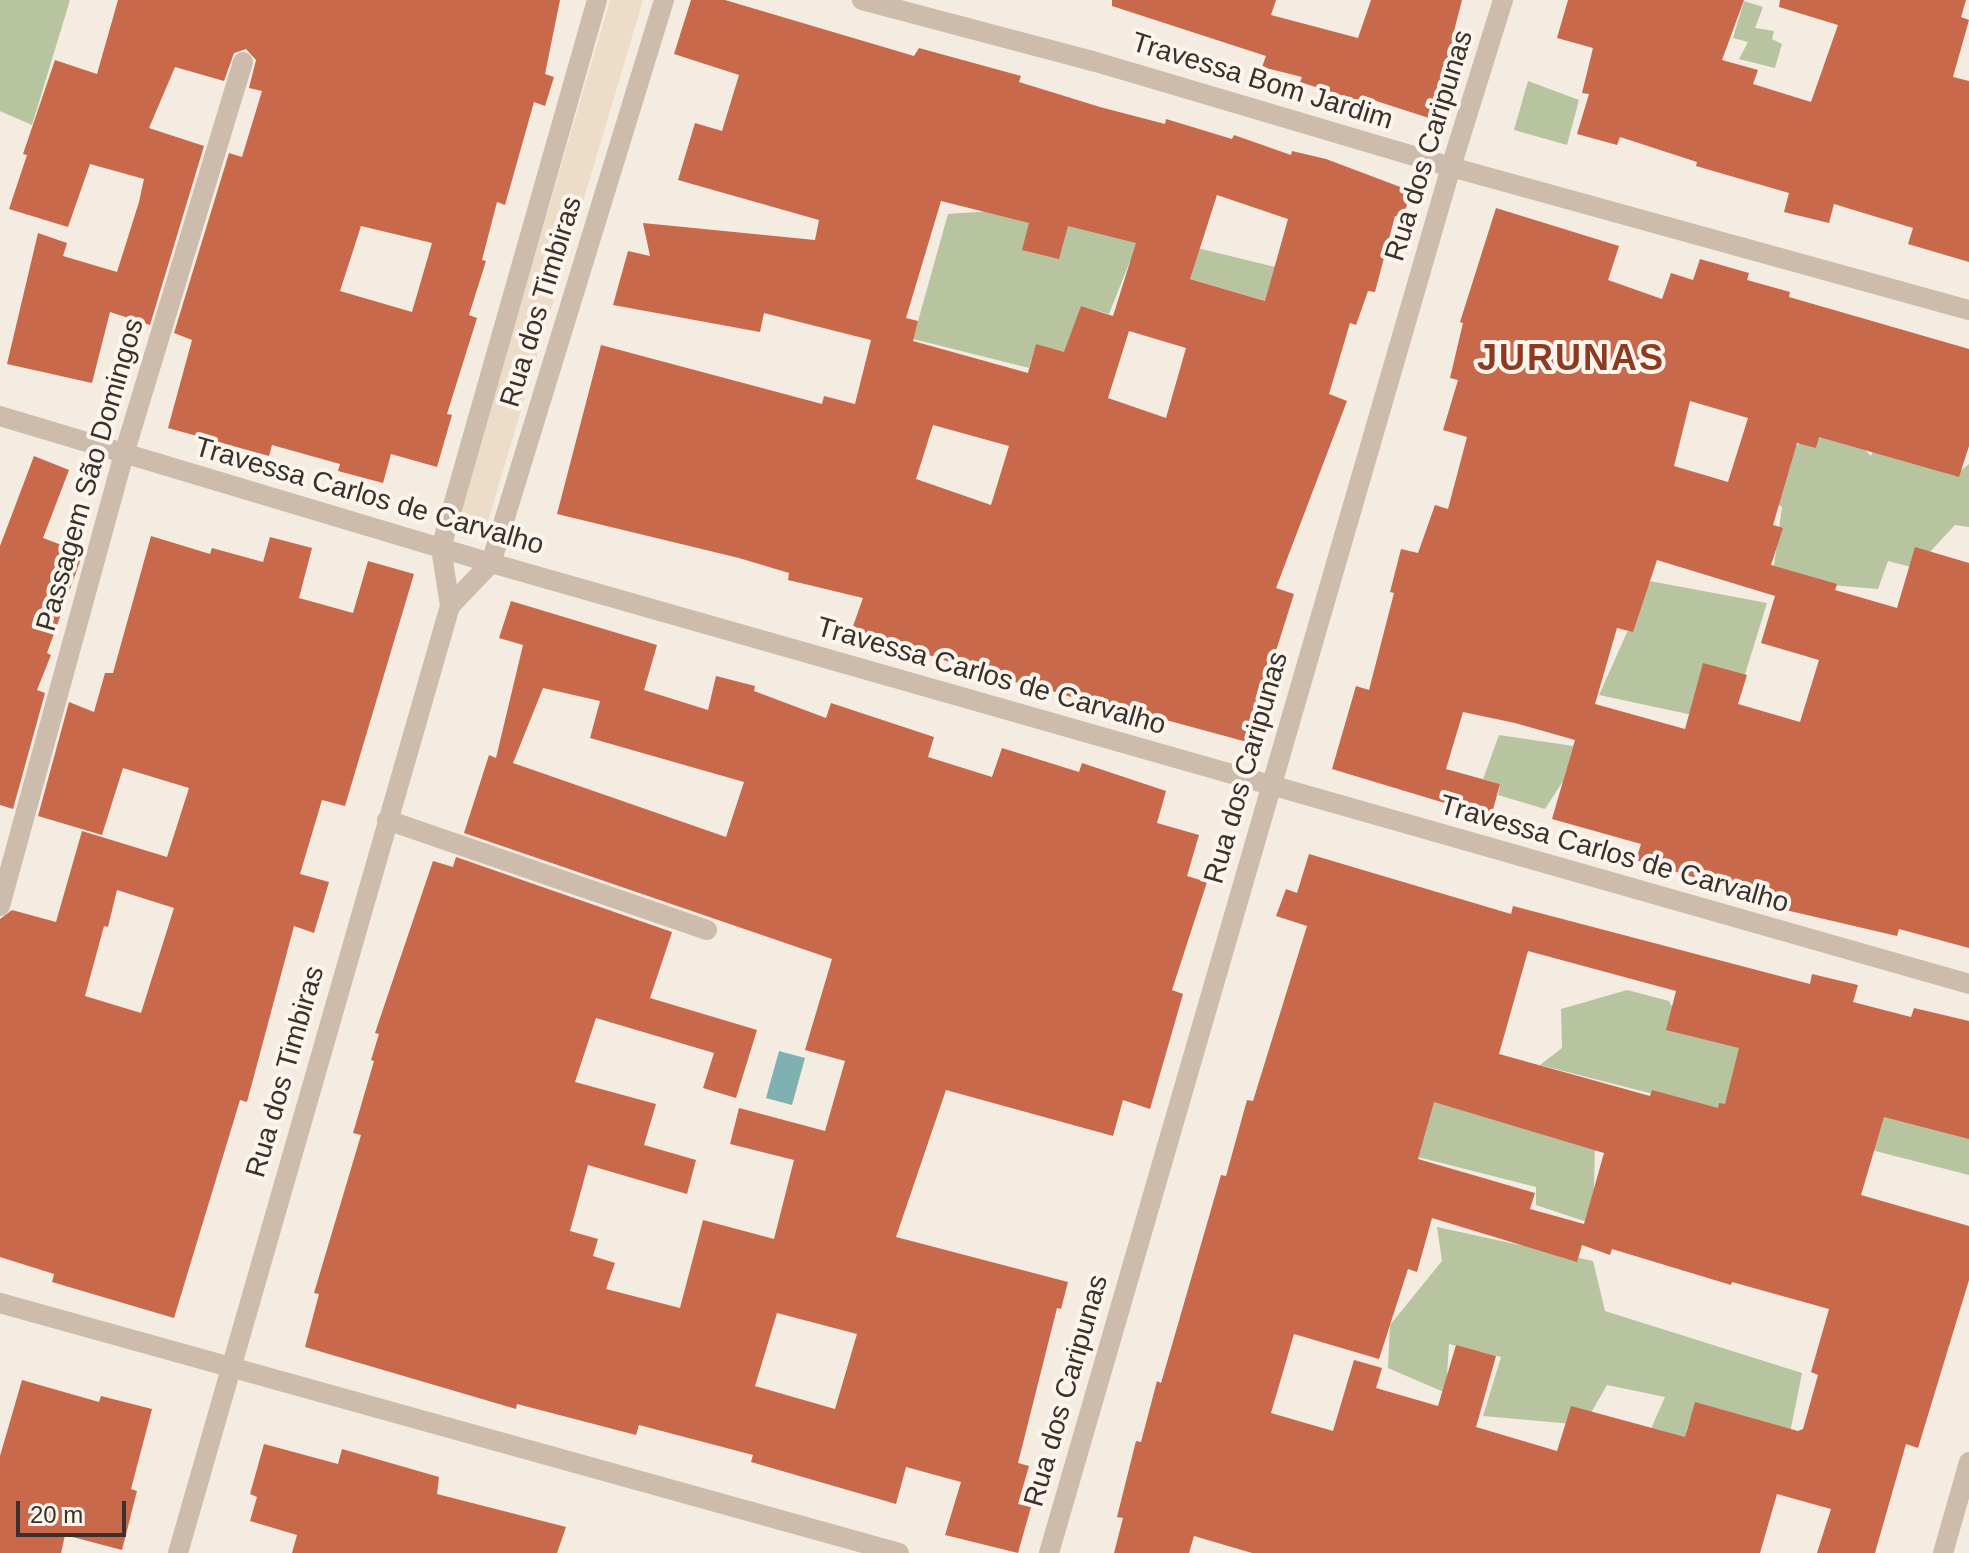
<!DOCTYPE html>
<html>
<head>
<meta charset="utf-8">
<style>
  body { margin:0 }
  #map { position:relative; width:1969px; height:1553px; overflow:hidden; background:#f4ebe1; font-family:Arial,sans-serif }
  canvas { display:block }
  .scale { position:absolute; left:16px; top:1501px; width:110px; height:36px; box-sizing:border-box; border:4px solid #3b302b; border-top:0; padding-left:10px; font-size:24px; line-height:28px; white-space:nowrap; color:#3b302b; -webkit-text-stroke:6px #fbf5ee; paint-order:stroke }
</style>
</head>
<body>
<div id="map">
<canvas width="1969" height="1553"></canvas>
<div class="scale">20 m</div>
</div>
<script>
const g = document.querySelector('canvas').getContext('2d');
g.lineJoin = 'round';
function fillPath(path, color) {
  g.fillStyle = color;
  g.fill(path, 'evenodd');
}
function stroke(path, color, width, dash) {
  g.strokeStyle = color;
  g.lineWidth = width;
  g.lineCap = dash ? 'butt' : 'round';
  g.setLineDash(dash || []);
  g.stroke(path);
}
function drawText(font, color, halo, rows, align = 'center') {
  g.font = font + ' Arial,sans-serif';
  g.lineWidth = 8;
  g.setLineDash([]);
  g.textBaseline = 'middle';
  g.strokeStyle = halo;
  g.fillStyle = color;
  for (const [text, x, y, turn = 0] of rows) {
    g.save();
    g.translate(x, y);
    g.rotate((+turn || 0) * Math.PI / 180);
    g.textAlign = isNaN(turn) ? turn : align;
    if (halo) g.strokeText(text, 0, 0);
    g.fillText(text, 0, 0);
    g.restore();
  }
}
fillPath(new Path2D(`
  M 0,0 L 70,0 L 32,125 L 0,111 Z
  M 1744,1 L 1763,7 L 1755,28 L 1774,31 L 1772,39 L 1782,44 L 1775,68 L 1739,59 L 1748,42 L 1733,38 Z
  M 1528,81 L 1579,100 L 1567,145 L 1514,130 Z
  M 1033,208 L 1304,274 L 1289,308 L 1130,261 L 1109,314 L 1081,306 L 1078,316 L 1087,359 L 1036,345 L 1029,368 L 913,339 L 948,214 Z
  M 1844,428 L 1871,456 L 1881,428 L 1929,465 L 1954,476 L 1969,464 L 1969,527 L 1955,525 L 1915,568 L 1888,561 L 1878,589 L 1772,580 L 1782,507 L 1748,487 C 1781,456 1798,436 1844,428 Z
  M 1650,581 L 1767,603 L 1730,723 L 1599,695 Z
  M 1499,735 L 1573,746 L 1563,781 L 1545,809 L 1498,795 L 1500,784 L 1483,779 Z
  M 1627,990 L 1669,1001 L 1685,1031 L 1812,1062 L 1969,1135 L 1969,1175 L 1540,1065 L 1562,1048 L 1561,1009 Z
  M 1434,1090 L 1595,1146 L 1593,1224 L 1536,1205 L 1536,1187 L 1418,1157 Z
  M 1437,1227 L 1593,1261 L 1605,1311 L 1802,1373 L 1786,1453 L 1695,1405 L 1686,1431 L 1741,1441 L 1724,1476 L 1650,1431 L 1665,1397 L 1607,1385 L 1584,1425 L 1483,1416 L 1501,1357 L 1449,1344 L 1446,1393 L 1388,1368 L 1390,1325 L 1442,1261 Z`), '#b8c4a0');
fillPath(new Path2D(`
  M 610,0 L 643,0 L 485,531 L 456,524 Z`), '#ecdcc8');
fillPath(new Path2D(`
  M 779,1051 L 805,1058 L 792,1105 L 766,1098 Z`), '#7fb0b2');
fillPath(new Path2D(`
  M 118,0 L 560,0 L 545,74 L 554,77 L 545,106 L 534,102 L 505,205 L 497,202 L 482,260 L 486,261 L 469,315 L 477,318 L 447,414 L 452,415 L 437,467 L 391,454 L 383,483 L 338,471 L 340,464 L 272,445 L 269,456 L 168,428 L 192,340 L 174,333 L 229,153 L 242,157 L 262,91 L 249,88 L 256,60 L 246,49 L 234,53 L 224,81 L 175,67 L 149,128 L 204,146 L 150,325 L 110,312 L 92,383 L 7,364 L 38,233 L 67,243 L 63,256 L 117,272 L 139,202 L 144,179 L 90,164 L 68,227 L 9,209 L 27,155 L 23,154 L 55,60 L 97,74 ZM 361,226 L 432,243 L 412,312 L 340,291 Z
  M 691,0 L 725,0 L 914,56 L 919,48 L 1021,76 L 1019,82 L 1100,107 L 1165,124 L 1166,119 L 1232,139 L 1234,135 L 1291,155 L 1292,151 L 1326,159 L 1411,191 L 1403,218 L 1395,216 L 1375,292 L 1368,291 L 1356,325 L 1350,323 L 1329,394 L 1347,401 L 1276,588 L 1294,594 L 1247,742 L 1085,698 L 1084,701 L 1030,684 L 1029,687 L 986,671 L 985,674 L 852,629 L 863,598 L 788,580 L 789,573 L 739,558 L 557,514 L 601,345 L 822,404 L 824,396 L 855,404 L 871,340 L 764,313 L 760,332 L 613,305 L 628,251 L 650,256 L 643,223 L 815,240 L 819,220 L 678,180 L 695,123 L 722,131 L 739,75 L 674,54 ZM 1217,195 L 1288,219 L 1265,301 L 1190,279 ZM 941,201 L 1029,223 L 1022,250 L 1059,259 L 1068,226 L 1136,243 L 1113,316 L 1081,306 L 1064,352 L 1036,344 L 1028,373 L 913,341 L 918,321 L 906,318 ZM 1129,331 L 1186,348 L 1166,418 L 1108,398 ZM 933,425 L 1009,446 L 991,505 L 916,479 Z
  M 1112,0 L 1276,0 L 1271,15 L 1358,38 L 1371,0 L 1462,0 L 1453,35 L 1459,36 L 1429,118 L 1370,99 L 1368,104 L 1300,82 L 1302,77 L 1262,67 L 1266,56 L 1112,6 Z
  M 1568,0 L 1744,0 L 1722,60 L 1758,70 L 1753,84 L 1811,102 L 1838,25 L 1779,7 L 1780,0 L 1966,0 L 1961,17 L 1969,20 L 1953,77 L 1969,81 L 1969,262 L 1908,244 L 1913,228 L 1834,204 L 1829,223 L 1784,212 L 1789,193 L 1696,166 L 1697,162 L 1620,137 L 1617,145 L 1577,134 L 1589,94 L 1582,93 L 1593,48 L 1557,38 Z
  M 1496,208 L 1619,246 L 1608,280 L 1662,299 L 1671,273 L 1693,280 L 1700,259 L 1749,273 L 1747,280 L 1790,292 L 1789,297 L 1969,349 L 1969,446 L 1959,477 L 1819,437 L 1816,448 L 1797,443 L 1773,525 L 1783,528 L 1771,565 L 1837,584 L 1835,590 L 1897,608 L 1915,547 L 1969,563 L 1969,948 L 1899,929 L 1897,936 L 1777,908 L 1777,905 L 1691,882 L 1693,877 L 1636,860 L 1641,844 L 1552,819 L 1575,740 L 1515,723 L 1463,712 L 1446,769 L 1500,784 L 1491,817 L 1332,769 L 1356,686 L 1369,690 L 1394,593 L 1390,592 L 1401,549 L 1418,553 L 1435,505 L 1448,509 L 1467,437 L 1443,430 L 1458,380 L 1450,378 L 1463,323 L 1460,322 ZM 1690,401 L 1748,418 L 1728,482 L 1674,466 ZM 1657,560 L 1775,596 L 1761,643 L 1819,660 L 1800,722 L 1738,704 L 1747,675 L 1703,663 L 1685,729 L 1595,704 L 1617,628 L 1633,632 Z
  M 34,456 L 69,470 L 43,538 L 83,553 L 47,653 L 51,655 L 37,690 L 45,693 L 13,809 L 0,805 L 0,546 Z
  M 151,536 L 210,554 L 212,548 L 263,562 L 270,537 L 312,548 L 299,598 L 353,613 L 368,561 L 414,574 L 345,806 L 322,800 L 300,874 L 329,882 L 314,933 L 294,926 L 247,1102 L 240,1100 L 174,1318 L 52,1282 L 54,1274 L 0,1257 L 0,919 L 12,910 L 56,922 L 82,831 L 167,857 L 189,788 L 123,768 L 102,835 L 38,816 L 69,702 L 94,712 L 105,673 L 113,673 ZM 117,890 L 174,908 L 141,1013 L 85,996 L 104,926 L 108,927 Z
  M 511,601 L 657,645 L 644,690 L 708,710 L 716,676 L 755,686 L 754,691 L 826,718 L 831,703 L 934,737 L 928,757 L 992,777 L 1002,748 L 1079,772 L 1082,763 L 1166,791 L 1157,823 L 1199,835 L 1187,876 L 1207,882 L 1172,990 L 1183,994 L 1150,1109 L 1123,1100 L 1113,1136 L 946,1090 L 896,1237 L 1068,1282 L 1061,1309 L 1057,1308 L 1018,1463 L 1029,1466 L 1018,1504 L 1031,1507 L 1018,1553 L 945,1535 L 961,1482 L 906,1467 L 896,1504 L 751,1462 L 753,1455 L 639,1425 L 636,1435 L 517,1404 L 516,1409 L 305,1347 L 319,1294 L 314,1293 L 361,1135 L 353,1133 L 374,1061 L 371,1060 L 379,1034 L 375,1033 L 433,861 L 453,867 L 456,857 L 672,932 L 650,998 L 757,1030 L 736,1098 L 703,1088 L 714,1053 L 596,1018 L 575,1082 L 656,1104 L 644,1145 L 696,1160 L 687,1194 L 588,1165 L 570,1231 L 598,1239 L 593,1256 L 615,1263 L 606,1289 L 680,1308 L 703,1220 L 774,1239 L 794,1160 L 730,1144 L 739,1108 L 825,1131 L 845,1061 L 805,1050 L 832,959 L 464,833 L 489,755 L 496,758 L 523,645 L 499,638 ZM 543,688 L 600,701 L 590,738 L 744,782 L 726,837 L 513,763 ZM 777,1313 L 857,1334 L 835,1409 L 755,1386 Z
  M 1309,854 L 1511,914 L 1513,906 L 1810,984 L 1812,974 L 1858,985 L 1853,1002 L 1911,1017 L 1914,1008 L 1969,1021 L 1969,1139 L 1884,1117 L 1861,1195 L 1969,1226 L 1969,1280 L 1918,1448 L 1906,1444 L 1875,1553 L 1817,1553 L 1831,1509 L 1777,1494 L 1760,1553 L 1252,1553 L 1194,1536 L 1189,1553 L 1114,1553 L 1123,1518 L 1117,1517 L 1136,1441 L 1141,1442 L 1157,1381 L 1161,1383 L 1221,1175 L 1226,1176 L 1247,1100 L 1253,1101 L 1307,926 L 1276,916 L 1286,889 L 1297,893 ZM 1528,951 L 1676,991 L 1666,1030 L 1739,1048 L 1725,1104 L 1719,1103 L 1718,1108 L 1652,1090 L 1650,1096 L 1499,1054 ZM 1434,1102 L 1604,1153 L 1584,1224 L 1530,1209 L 1535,1193 L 1418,1159 ZM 1432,1218 L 1577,1262 L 1582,1245 L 1610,1255 L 1612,1249 L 1731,1285 L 1732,1282 L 1829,1309 L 1811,1372 L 1818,1375 L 1803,1429 L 1798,1431 L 1695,1402 L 1685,1437 L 1571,1406 L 1557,1451 L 1476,1427 L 1496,1356 L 1456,1345 L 1438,1406 L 1376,1388 L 1382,1368 L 1354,1360 L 1333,1431 L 1271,1413 L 1294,1334 L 1379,1359 L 1408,1269 L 1417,1272 Z
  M 22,1380 L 99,1402 L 101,1396 L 152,1409 L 131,1489 L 137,1491 L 122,1550 L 65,1535 L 61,1553 L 0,1553 L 0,1456 Z
  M 264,1444 L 338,1464 L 342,1449 L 439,1477 L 437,1494 L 566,1527 L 557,1553 L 292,1553 L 297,1535 L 250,1521 L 257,1497 L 250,1494 Z`), '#c8694b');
stroke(new Path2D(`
  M 862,0 L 1096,62 L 1451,167 L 1969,310
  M 0,416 L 491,563 L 1969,984
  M 450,606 L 491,563 L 664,0
  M 387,820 L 707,930
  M 0,906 L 124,454 L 243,62
  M 0,1303 L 899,1553
  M 178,1553 L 450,606 L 441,548 L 597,0
  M 1049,1553 L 1451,167 L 1503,0
  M 1943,1553 L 1969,1462`), '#cdbbac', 20);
drawText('28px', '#3b302b', '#fbf5ee', [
  ["Travessa Bom Jardim",1262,82,17],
  ["Rua dos Caripunas",1430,146,-73],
  ["Rua dos Timbiras",542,302,-73],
  ["Passagem São Domingos",91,475,-74],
  ["Travessa Carlos de Carvalho",369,497,16],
  ["Travessa Carlos de Carvalho",991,677,16],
  ["Rua dos Caripunas",1247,768,-74],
  ["Travessa Carlos de Carvalho",1614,855,16],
  ["Rua dos Timbiras",286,1072,-74],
  ["Rua dos Caripunas",1067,1391,-74]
]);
g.letterSpacing = '2px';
drawText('bold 36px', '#8c3b22', '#fbf5ee', [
  ["JURUNAS",1571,360]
]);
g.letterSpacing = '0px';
</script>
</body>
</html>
